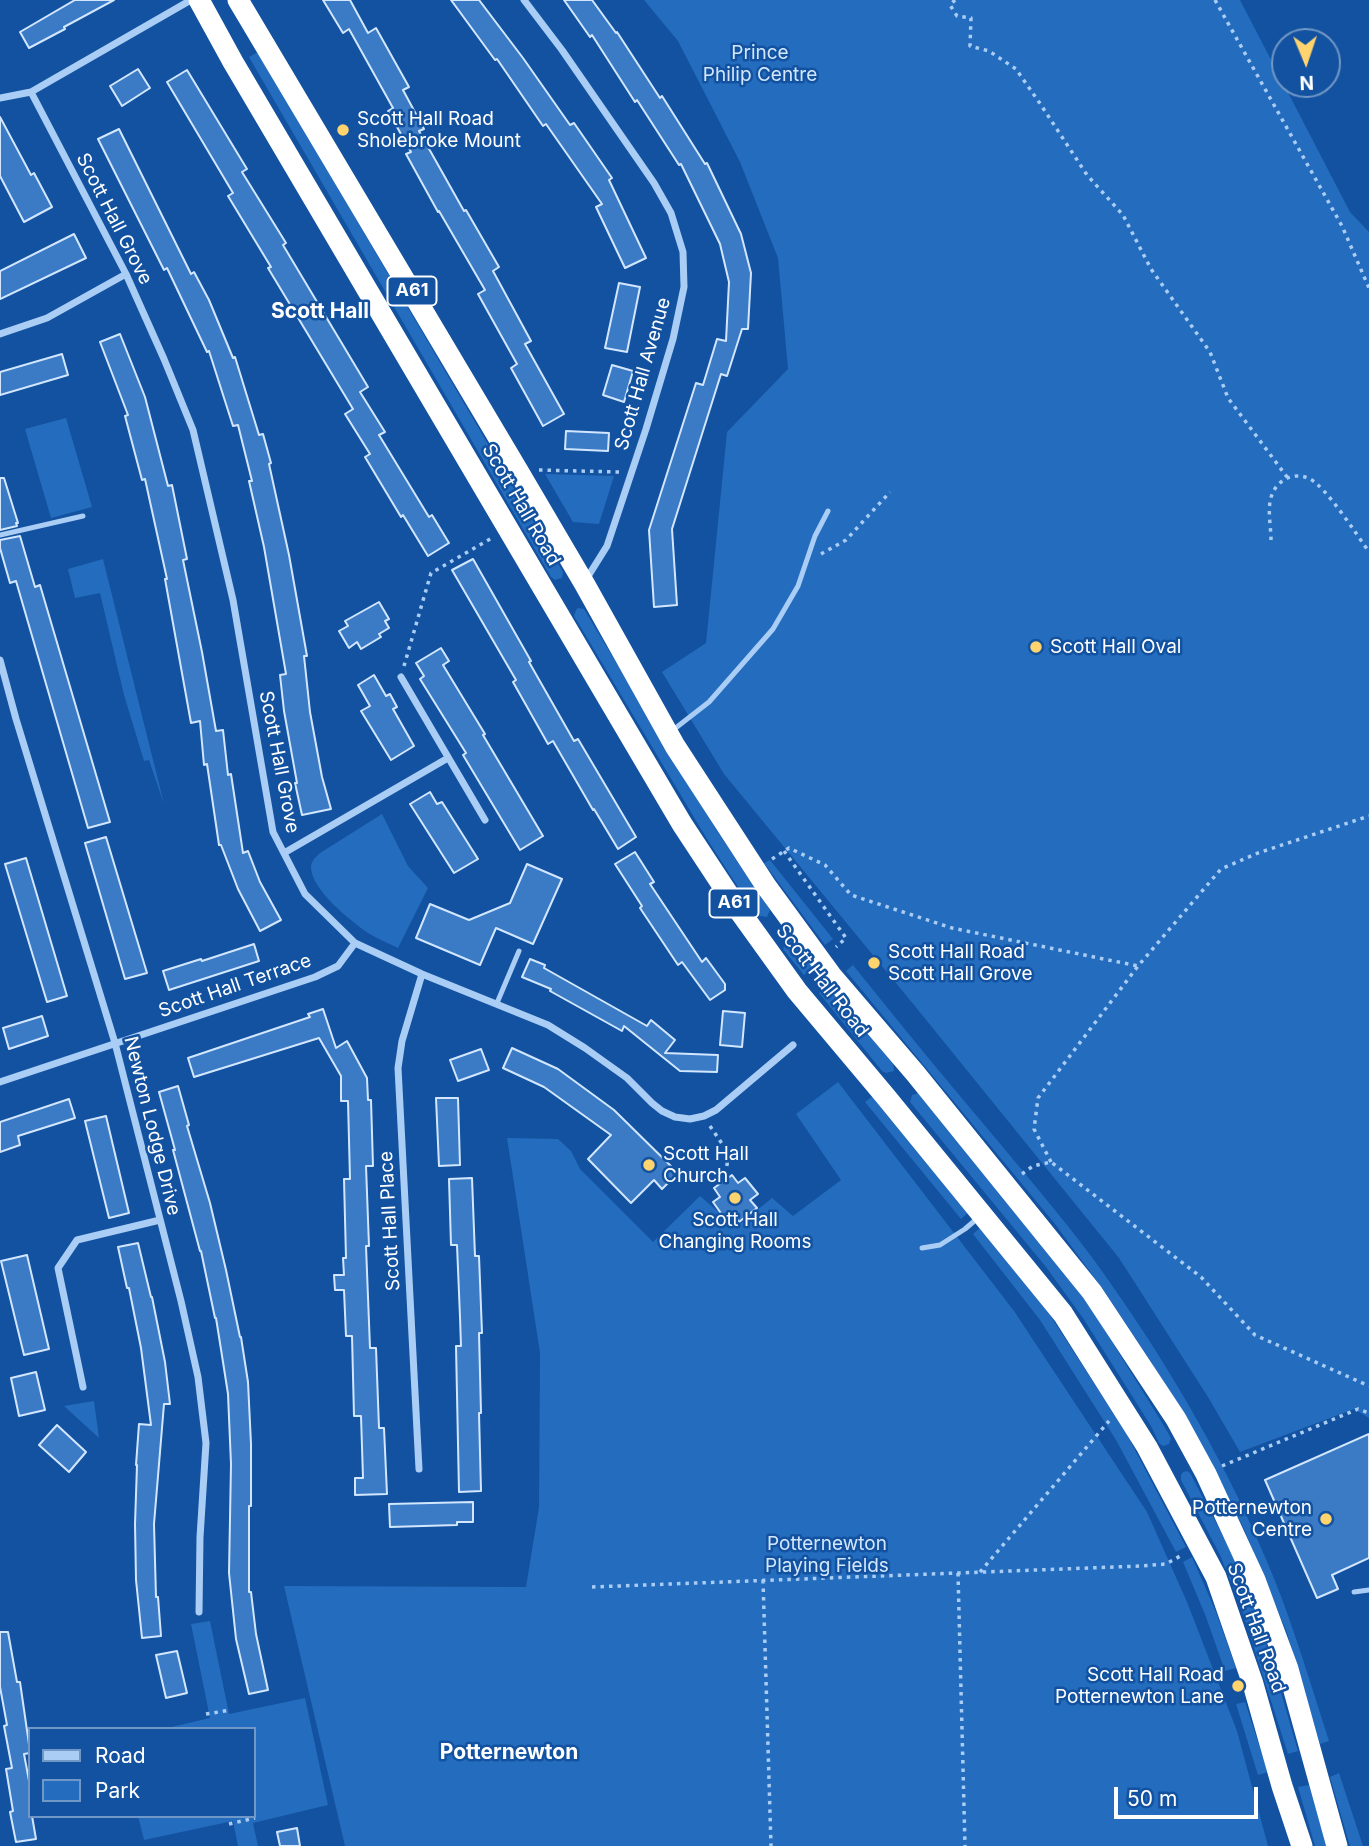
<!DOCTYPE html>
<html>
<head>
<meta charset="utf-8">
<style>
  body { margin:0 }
  #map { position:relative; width:1369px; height:1846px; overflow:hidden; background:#1252a0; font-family:Inter,sans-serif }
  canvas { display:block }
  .legend { position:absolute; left:28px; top:1727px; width:228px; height:91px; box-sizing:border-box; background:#1252a0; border:2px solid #7197c6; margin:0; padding:9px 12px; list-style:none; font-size:21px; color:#fff }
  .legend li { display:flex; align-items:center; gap:14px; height:35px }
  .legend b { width:35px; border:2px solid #7197c6 }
  .north { position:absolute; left:1271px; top:28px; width:70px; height:70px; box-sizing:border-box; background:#1252a0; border:2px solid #7197c6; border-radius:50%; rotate:178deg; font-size:19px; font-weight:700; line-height:28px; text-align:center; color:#fff }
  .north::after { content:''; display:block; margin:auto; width:24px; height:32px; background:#ffd36d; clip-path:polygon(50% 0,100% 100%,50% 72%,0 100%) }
  .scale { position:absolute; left:1114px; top:1787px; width:144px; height:32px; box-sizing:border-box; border:4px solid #fff; border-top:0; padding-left:9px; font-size:21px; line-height:24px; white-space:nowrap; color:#fff; -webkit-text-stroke:5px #1252a0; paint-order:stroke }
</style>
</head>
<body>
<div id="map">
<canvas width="1369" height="1846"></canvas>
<ul class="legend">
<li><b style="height:9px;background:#a9cdf5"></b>Road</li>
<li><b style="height:19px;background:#246cbe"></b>Park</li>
</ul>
<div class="north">N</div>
<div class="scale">50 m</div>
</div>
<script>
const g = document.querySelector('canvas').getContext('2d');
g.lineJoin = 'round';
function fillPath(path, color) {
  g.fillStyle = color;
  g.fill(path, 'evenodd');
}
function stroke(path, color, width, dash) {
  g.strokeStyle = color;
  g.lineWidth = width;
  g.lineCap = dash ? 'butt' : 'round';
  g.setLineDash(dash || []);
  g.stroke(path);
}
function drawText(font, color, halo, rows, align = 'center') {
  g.font = font + ' Inter,sans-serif';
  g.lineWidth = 5;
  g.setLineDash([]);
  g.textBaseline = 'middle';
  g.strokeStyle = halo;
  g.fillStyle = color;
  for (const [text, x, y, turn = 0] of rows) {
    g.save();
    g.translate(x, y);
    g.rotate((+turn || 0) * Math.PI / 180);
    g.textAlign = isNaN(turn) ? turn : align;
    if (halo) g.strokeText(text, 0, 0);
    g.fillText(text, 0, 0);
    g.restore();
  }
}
fillPath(new Path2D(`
  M 644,0 L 1240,0 L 1350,212 L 1369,232 L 1369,1418 L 1354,1409 L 1240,1452 L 1208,1397 L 1119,1258 L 914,1005 L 724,774 L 662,672 L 706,643 L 727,432 L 788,369 L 778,258 L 740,162 L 678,41 Z
  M 258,52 L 563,572 L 562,578 L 555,580 L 551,577 L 249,57 Z
  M 66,418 L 92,507 L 51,518 L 25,429 Z
  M 545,474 L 614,476 L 599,524 L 573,522 Z
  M 103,559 L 164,804 L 149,760 L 144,761 L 124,695 L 100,593 L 75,598 L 68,569 Z
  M 578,608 L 584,609 L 717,831 L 768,907 L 770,910 L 767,917 L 760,916 L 747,901 L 707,839 L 574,616 L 576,610 Z
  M 382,814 L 408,866 L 428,888 L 398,948 C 388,943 378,939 368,933 C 351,921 311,890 311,867 C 311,861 316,857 320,853 Z
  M 770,860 L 833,939 L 825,945 L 764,863 Z
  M 789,940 L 792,940 L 814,968 L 804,975 L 783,949 L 785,942 Z
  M 853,965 C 900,1024 948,1082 997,1140 C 1035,1186 1075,1232 1109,1281 C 1173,1372 1231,1472 1273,1576 C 1295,1630 1311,1686 1329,1741 L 1320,1744 L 1287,1633 L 1244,1529 L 1212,1465 L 1150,1360 L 1102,1288 L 1055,1224 L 846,971 Z
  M 828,985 L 893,1062 L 894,1071 L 886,1073 L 882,1071 L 819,993 Z
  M 838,1082 L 1014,1311 L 1147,1512 L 1187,1602 L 1237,1731 L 1268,1846 L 345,1846 L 284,1586 L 526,1587 L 539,1507 L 540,1353 L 507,1138 L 558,1139 L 571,1151 L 580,1169 L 653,1242 L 700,1196 L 736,1227 L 772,1198 L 793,1216 L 841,1180 L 796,1114 Z
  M 919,1093 L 1055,1260 L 1093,1311 L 1161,1421 L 1171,1438 L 1169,1444 L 1163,1446 L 1159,1443 L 1151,1426 L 1083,1318 L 1046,1267 L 910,1102 L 912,1095 Z
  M 873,1096 L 969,1212 L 961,1219 L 865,1102 Z
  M 981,1227 L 1048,1312 L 1125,1431 L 1186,1547 L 1176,1552 L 1116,1440 L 1040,1320 L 973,1234 Z
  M 94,1401 L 99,1438 L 64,1406 Z
  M 1187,1471 L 1190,1473 C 1212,1515 1235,1556 1251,1600 C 1270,1650 1283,1701 1298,1751 L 1288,1754 L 1240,1604 L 1220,1555 L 1181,1480 L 1181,1475 L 1183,1472 Z
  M 1192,1557 L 1216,1612 L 1236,1668 L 1225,1671 L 1206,1617 L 1183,1562 Z
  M 210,1621 L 229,1714 L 305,1698 L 328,1805 L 253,1823 L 258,1846 L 238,1846 L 233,1821 L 144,1840 L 138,1816 L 254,1816 L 254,1729 L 163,1729 L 210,1718 L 191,1624 Z
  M 1245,1702 L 1268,1772 L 1258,1775 L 1236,1704 Z
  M 1339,1773 L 1363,1846 L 1350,1846 L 1349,1843 L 1330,1777 Z
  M 1309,1785 L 1327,1846 L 1315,1846 L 1298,1787 Z`), '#246cbe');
const building = new Path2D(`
  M 75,0 L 114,0 L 64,27 L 65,29 L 29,48 L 20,32 Z
  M 323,0 L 350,0 L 368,33 L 376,28 L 409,87 L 403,90 L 424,129 L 419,131 L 464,211 L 466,210 L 499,267 L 493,271 L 531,341 L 525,344 L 564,414 L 543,426 L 511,368 L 517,364 L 478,294 L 485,290 L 439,211 L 438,212 L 406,154 L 411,152 L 388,111 L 393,108 L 349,29 L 343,33 Z
  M 451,0 L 479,0 L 523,58 L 570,125 L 574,123 L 612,178 L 609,180 L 646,258 L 625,268 L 596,207 L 602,204 L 546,124 L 543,126 L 497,59 L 495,60 Z
  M 564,0 L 592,0 L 616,33 L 617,32 L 660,98 L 662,96 L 705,164 L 707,163 L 741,234 L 751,273 L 748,329 L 742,329 L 727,376 L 721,374 L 672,529 L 677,605 L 654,607 L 649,530 L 696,383 L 703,385 L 717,339 L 726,341 L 729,282 L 720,244 L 681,164 L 679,165 L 637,100 L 635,102 L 592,35 L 590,37 Z
  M 138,69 L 150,88 L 122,106 L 110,86 Z
  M 187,70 L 247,169 L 242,172 L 286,243 L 283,245 L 368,387 L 360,392 L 385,432 L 379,435 L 429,517 L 432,515 L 449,543 L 428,556 L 403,515 L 401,517 L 365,457 L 370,454 L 345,414 L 353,409 L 268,268 L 271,267 L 228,196 L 233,193 L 167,82 Z
  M 0,117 L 31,175 L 34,173 L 52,207 L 24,222 L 0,176 Z
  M 119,129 L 191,274 L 194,272 L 209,300 L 233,358 L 235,357 L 259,435 L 263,434 L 271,463 L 269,464 L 289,555 L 307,656 L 304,656 L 310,712 L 322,777 L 331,809 L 302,815 L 295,783 L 297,783 L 284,711 L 280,675 L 286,674 L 264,547 L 249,481 L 252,481 L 238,425 L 233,426 L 209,351 L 207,352 L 167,268 L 164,270 L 98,139 Z
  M 74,234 L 86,258 L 0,299 L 0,271 Z
  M 619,283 L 640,287 L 627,352 L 605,348 Z
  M 120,334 L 145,397 L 168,486 L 172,485 L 187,559 L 183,560 L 202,652 L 216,731 L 223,730 L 228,775 L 231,774 L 243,853 L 248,851 L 260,882 L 281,920 L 260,931 L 238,889 L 221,845 L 219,845 L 207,764 L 204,765 L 200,721 L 191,723 L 165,579 L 167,579 L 145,479 L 142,480 L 125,416 L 128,415 L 100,342 Z
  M 62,354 L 68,375 L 0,395 L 0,372 Z
  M 612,365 L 633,371 L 624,402 L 603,395 Z
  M 566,431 L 609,433 L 608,451 L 565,449 Z
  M 0,478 L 4,478 L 18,523 L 16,523 L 17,526 L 0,530 Z
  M 20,536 L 35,587 L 40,585 L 110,822 L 88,828 L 16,581 L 10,583 L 0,548 L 0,540 Z
  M 473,559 L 531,661 L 529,662 L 574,741 L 578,739 L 636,837 L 618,849 L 594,809 L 593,810 L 553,741 L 548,744 L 513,682 L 516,680 L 452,570 Z
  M 379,602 L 389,619 L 385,621 L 389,628 L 379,634 L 381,637 L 361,649 L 357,642 L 349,648 L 339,631 L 348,626 L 345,621 Z
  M 441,648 L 449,661 L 443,665 L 485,734 L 483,735 L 543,836 L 520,850 L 463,755 L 466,753 L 420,679 L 424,676 L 416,663 Z
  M 374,675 L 386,696 L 390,694 L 397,707 L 393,709 L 414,746 L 391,760 L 361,711 L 370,706 L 358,685 Z
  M 430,792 L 437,804 L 442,802 L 478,859 L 454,873 L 410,804 Z
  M 106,837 L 147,973 L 125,979 L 85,843 Z
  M 635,852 L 654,882 L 650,884 L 702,962 L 706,958 L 725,984 L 725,990 L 710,1000 L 682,962 L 678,965 L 640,908 L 642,906 L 615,864 Z
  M 26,858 L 67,996 L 47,1002 L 5,864 Z
  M 527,864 L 562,879 L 533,944 L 496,928 L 480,965 L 416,938 L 430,904 L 469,920 L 510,903 Z
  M 254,944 L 259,961 L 169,990 L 163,971 L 201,959 L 202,961 Z
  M 530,959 L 545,965 L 544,968 L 647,1026 L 651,1020 L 675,1040 L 665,1053 L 718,1055 L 717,1072 L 680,1071 L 624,1026 L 622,1031 L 550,991 L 551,989 L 522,977 Z
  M 323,1009 L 336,1048 L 347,1041 L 367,1078 L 368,1100 L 371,1100 L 373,1166 L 366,1166 L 369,1246 L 366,1246 L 370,1348 L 376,1348 L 379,1428 L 384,1428 L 387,1494 L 355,1495 L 355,1478 L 363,1478 L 361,1416 L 354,1416 L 352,1336 L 346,1336 L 344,1290 L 335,1290 L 334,1275 L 344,1275 L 343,1258 L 346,1258 L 344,1179 L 350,1179 L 348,1101 L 341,1101 L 341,1076 L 319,1038 L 194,1077 L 188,1058 L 310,1017 L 308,1014 Z
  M 723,1011 L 745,1013 L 742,1047 L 720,1045 Z
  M 42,1016 L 48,1036 L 9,1049 L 3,1028 Z
  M 512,1048 L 558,1069 L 614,1110 L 678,1173 L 662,1189 L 654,1180 L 631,1203 L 588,1159 L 611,1135 L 544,1087 L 503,1068 Z
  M 481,1049 L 489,1070 L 458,1081 L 450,1060 Z
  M 178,1086 L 189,1125 L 187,1126 L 210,1203 L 226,1270 L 240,1337 L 241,1337 L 248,1382 L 251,1444 L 251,1506 L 249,1506 L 249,1592 L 251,1592 L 256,1634 L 268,1690 L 249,1694 L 236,1639 L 229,1573 L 231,1464 L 228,1394 L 223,1362 L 216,1318 L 215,1318 L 201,1251 L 200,1251 L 173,1150 L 175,1150 L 159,1092 Z
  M 436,1098 L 458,1098 L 460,1165 L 439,1166 Z
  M 69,1099 L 75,1118 L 18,1136 L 20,1145 L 0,1152 L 0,1122 Z
  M 106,1116 L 129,1213 L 109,1218 L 85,1121 Z
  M 732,1175 L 738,1183 L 745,1178 L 758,1194 L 750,1200 L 757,1208 L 739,1222 L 733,1213 L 725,1219 L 713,1202 L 720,1197 L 714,1188 Z
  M 472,1178 L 475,1256 L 479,1256 L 482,1333 L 479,1333 L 481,1413 L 479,1413 L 481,1491 L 459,1492 L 456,1346 L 461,1346 L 460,1317 L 457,1245 L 451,1245 L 449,1179 Z
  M 138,1243 L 151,1297 L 152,1297 L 165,1362 L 170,1404 L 164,1404 L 154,1524 L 156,1597 L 158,1597 L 161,1636 L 142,1638 L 136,1580 L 135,1524 L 137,1465 L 136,1465 L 139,1424 L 151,1425 L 141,1348 L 129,1288 L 127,1288 L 118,1247 Z
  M 27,1255 L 49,1349 L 24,1355 L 1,1261 Z
  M 36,1372 L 45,1410 L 19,1416 L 11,1378 Z
  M 57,1425 L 86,1452 L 69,1472 L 39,1445 Z
  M 1369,1434 L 1369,1558 L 1332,1575 L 1338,1589 L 1317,1598 L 1265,1480 Z
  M 473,1502 L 473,1522 L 457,1522 L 457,1525 L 390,1527 L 389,1504 Z
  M 0,1632 L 8,1632 L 17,1682 L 20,1682 L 30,1751 L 30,1753 L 24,1754 L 30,1786 L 30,1816 L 32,1816 L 36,1839 L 16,1842 L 10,1812 L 13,1811 L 6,1769 L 12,1768 L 4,1726 L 7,1725 L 0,1687 Z
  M 177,1651 L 187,1693 L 166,1698 L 156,1655 Z
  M 297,1828 L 300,1846 L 280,1846 L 277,1832 Z`);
fillPath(building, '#3b7bc6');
stroke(building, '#d2e7fe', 2);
stroke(new Path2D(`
  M 955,0 L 950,5 L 957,16 L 971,18 L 970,46 L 989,51 L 1016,69 L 1041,105 L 1087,175 L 1123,215 L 1151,269 L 1210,352 L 1228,398 L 1287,477
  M 1215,0 L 1342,226 L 1369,288
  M 539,470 L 619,472
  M 1271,540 C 1271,528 1268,514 1270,502 C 1273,482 1292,470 1310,479 C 1326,487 1357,535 1369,552
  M 821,554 L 846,540 L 890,492
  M 404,666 L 431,573 L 492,538
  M 784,851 L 846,938 L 836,947
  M 772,859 L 789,848 L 825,865 L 851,895 L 952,928 L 1138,966
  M 710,1126 L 729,1154 L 724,1181
  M 1051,1162 L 1034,1129 L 1038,1098 L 1138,966 L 1221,869 L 1258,853 L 1369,816
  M 1022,1174 L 1033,1166 L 1051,1162 L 1201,1277 L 1255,1335 L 1369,1386
  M 1222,1466 L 1358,1409 L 1369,1413
  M 980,1572 L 1109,1421
  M 958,1573 L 965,1846
  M 763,1580 L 771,1846
  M 592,1587 L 1141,1566 L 1166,1564 L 1182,1555
  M 206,1714 L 231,1710
  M 229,1824 L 255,1818`), '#a9cdf5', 3.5, [3.5, 5]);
stroke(new Path2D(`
  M 0,535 L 83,516
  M 673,730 L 709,702 L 773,629 L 798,586 L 815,536 L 828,511
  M 497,1003 L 519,951
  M 922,1248 L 940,1245 L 965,1229 L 979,1217
  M 1354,1592 L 1369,1590`), '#a9cdf5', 5);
stroke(new Path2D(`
  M 524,0 L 562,50 L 654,183 L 671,213 L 683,252 L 684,287 L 673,339 L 646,429 L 607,546 L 587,578
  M 31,92 L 126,274 L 164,359 L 193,430 L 233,600 L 273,832 L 305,894 L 355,943 L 422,974 L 548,1025 L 585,1048 L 627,1078 L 652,1103 L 662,1111 L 675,1117 L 690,1119 L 704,1116 L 716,1110 L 793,1045
  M 0,98 L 31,92 L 191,0
  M 0,334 L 47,318 L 126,274
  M 0,660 L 16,719 L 115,1043 L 181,1301 L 198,1377 L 206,1443 L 200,1537 L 199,1612
  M 401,677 L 485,820
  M 284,853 L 448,758
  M 0,1082 L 315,977 L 338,966 L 355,943
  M 83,1387 L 58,1268 L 77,1240 L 160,1220
  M 419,1469 L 398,1068 L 402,1041 L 422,974`), '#a9cdf5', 7);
stroke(new Path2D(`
  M 199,0 L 233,62 L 682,824 L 738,909 L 797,991 L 886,1097 L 1063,1314 L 1147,1447 L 1216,1577 L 1253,1684 L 1282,1786 L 1302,1846
  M 238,0 L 517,469 L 584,583 L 675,746 L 766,886 L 831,975 L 915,1073 L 1092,1292 L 1176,1419 L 1206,1474 L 1255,1580 L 1288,1669 L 1337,1846`), '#fff', 21);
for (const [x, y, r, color] of [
  [343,130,7,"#ffd36d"],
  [1036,647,7,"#ffd36d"],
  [874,963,7,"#ffd36d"],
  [649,1165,7,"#ffd36d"],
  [735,1198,7,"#ffd36d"],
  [1326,1519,7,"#ffd36d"],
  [1238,1686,7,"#ffd36d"]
]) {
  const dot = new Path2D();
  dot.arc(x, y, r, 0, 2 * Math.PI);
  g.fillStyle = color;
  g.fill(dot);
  stroke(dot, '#1252a0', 2.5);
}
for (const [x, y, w] of [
  [412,291,49],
  [734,903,49]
]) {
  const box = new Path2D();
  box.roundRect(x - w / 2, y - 14.5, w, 29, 5);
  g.fillStyle = '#1252a0';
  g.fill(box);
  stroke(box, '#fff', 2);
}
drawText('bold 18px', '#fff', null, [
  ["A61",412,291],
  ["A61",734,903]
]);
drawText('19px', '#d2e7fe', '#1252a0', [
  ["Prince",760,53],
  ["Philip Centre",760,75],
  ["Potternewton",827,1544],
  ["Playing Fields",827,1566]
]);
drawText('19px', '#fff', '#1252a0', [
  ["Scott Hall Road",357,119],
  ["Sholebroke Mount",357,141],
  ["Scott Hall Oval",1050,647],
  ["Scott Hall Road",888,952],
  ["Scott Hall Grove",888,974],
  ["Scott Hall",663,1154],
  ["Church",663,1176],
  ["Scott Hall",735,1220,"center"],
  ["Changing Rooms",735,1242,"center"],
  ["Potternewton",1312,1508,"right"],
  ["Centre",1312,1530,"right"],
  ["Scott Hall Road",1224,1675,"right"],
  ["Potternewton Lane",1224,1697,"right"]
], 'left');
drawText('19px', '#fff', '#1252a0', [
  ["Scott Hall Grove",114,219,63],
  ["Scott Hall Avenue",643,374,-74],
  ["Scott Hall Road",521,505,60],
  ["Scott Hall Grove",279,762,79],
  ["Scott Hall Road",822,981,52],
  ["Scott Hall Terrace",235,986,-19],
  ["Newton Lodge Drive",152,1126,76],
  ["Scott Hall Place",390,1221,-93],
  ["Scott Hall Road",1256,1628,70]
]);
drawText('bold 21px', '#fff', '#1252a0', [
  ["Scott Hall",320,312],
  ["Potternewton",509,1753]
]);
</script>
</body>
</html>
